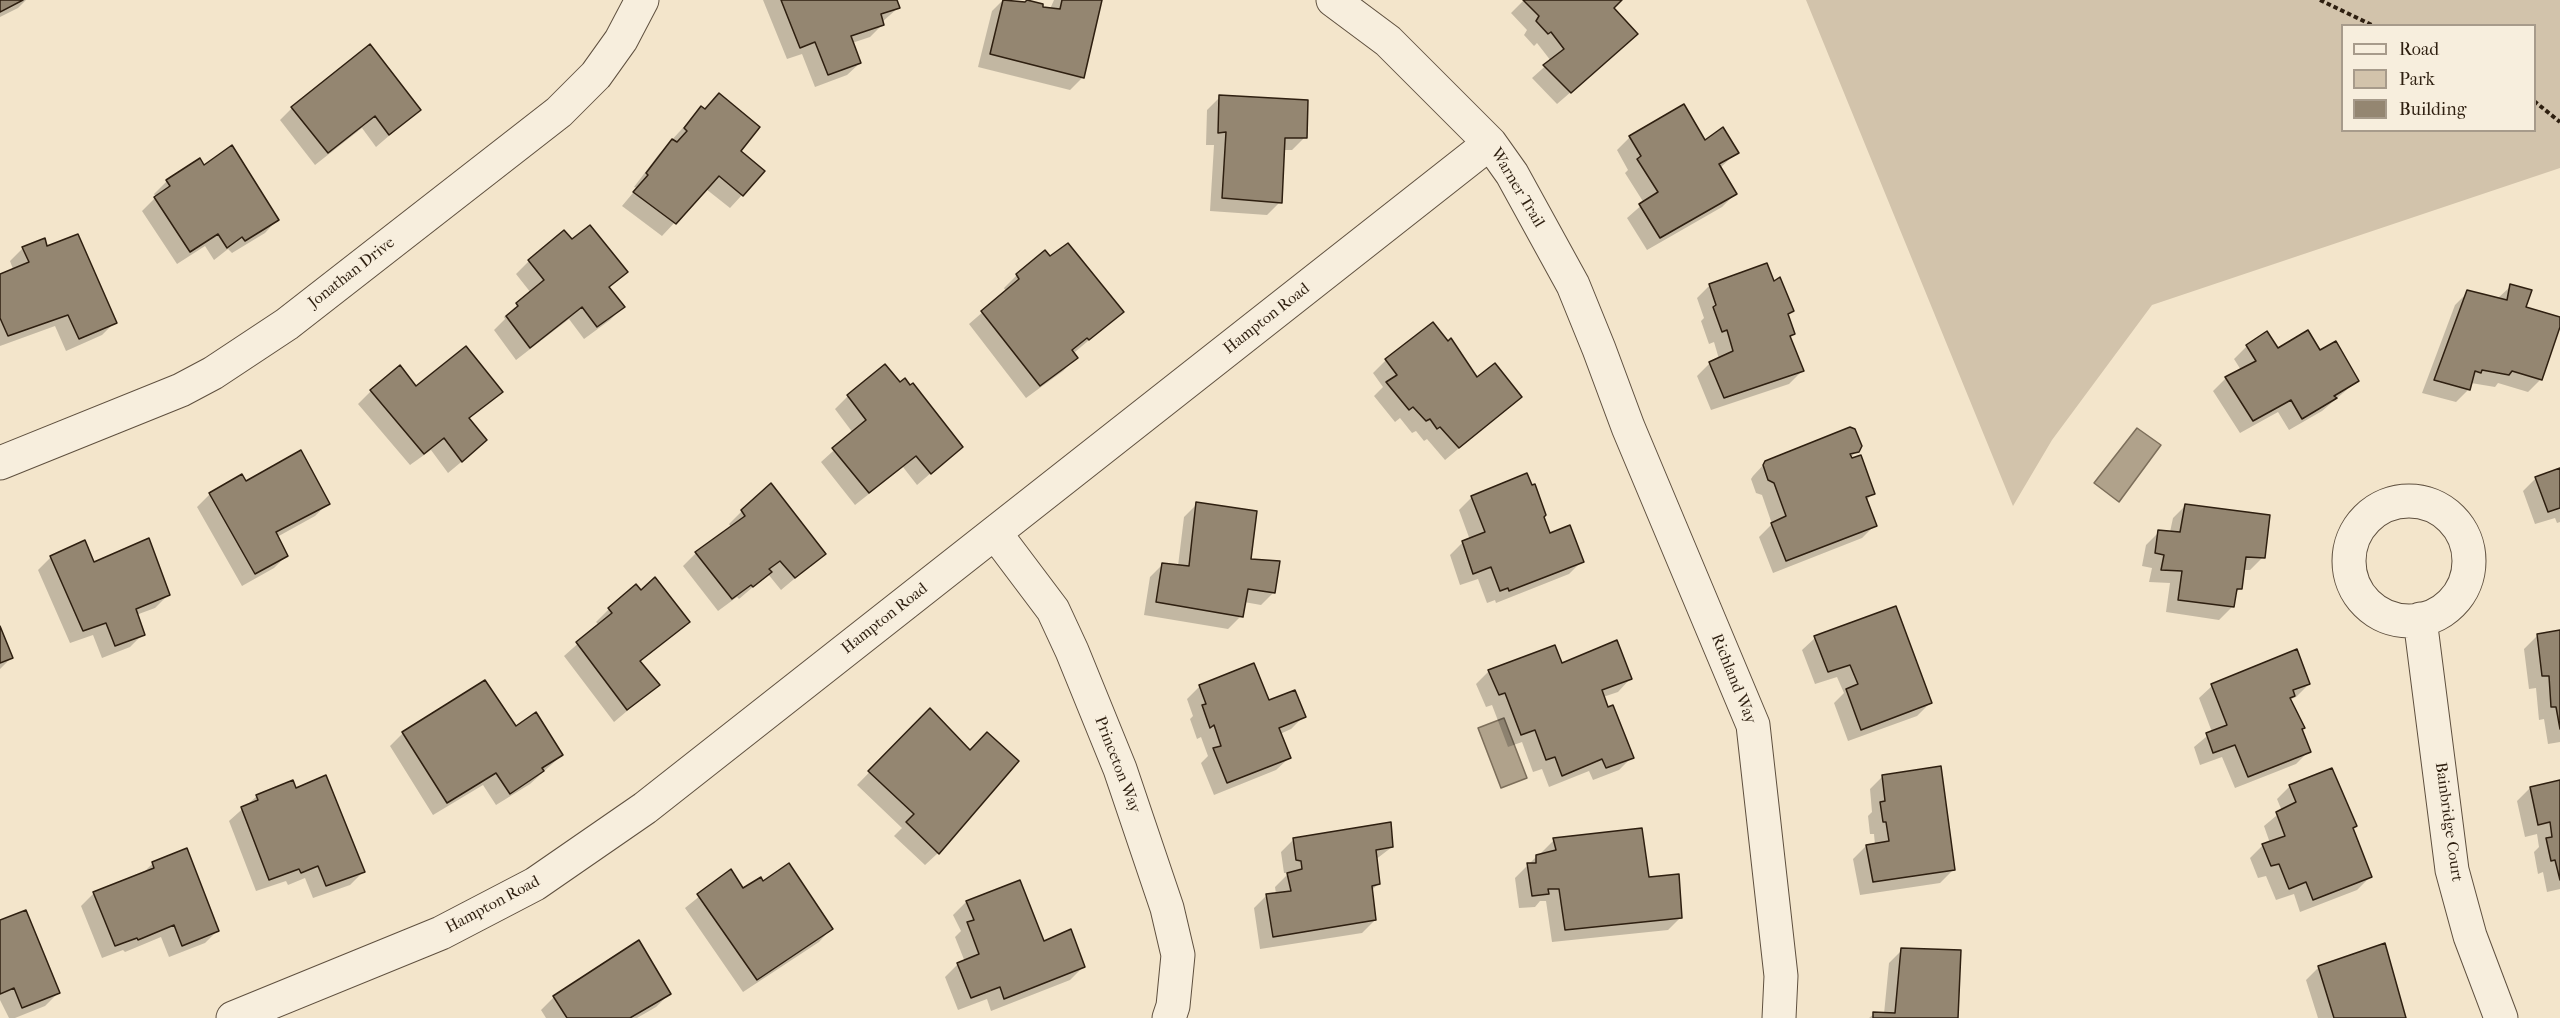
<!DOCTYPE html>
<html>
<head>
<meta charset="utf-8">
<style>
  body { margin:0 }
  #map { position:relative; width:2560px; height:1018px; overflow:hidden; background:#f3e5cb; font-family:"IM FELL French Canon",serif }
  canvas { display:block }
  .legend { position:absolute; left:2341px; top:24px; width:195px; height:108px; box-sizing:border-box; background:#f7eedd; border:2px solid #a79b8b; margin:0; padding:8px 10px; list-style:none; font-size:18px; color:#2e1f10 }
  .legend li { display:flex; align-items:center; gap:12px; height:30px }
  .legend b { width:30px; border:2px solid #a79b8b }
</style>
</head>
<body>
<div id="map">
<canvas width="2560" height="1018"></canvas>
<ul class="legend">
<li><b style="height:8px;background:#f7eedd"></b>Road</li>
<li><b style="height:16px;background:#d2c3ab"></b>Park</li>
<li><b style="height:16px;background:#948671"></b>Building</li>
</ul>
</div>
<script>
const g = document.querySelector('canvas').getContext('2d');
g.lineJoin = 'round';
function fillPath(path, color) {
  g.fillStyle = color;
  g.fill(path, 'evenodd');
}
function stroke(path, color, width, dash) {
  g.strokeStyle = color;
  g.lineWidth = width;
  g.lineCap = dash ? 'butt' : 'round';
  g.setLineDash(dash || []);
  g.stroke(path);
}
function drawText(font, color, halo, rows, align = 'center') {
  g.font = font + ' "IM FELL French Canon",serif';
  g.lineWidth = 4.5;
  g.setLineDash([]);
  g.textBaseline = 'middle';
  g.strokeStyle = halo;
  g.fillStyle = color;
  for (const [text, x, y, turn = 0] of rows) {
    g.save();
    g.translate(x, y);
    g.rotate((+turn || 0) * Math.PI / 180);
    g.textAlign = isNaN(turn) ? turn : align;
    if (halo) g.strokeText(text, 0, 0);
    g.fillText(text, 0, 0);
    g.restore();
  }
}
fillPath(new Path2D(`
  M 1806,0 L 2560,0 L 2560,168 L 2152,305 L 2052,440 L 2013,506 ZM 2342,26 L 2534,26 L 2534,130 L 2342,130 Z`), '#d2c3ab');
const water = new Path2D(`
  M 2137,428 L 2161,445 L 2119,502 L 2094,483 Z
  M 1504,718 L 1527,778 L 1501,788 L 1478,728 Z`);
fillPath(water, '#b0a28b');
stroke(water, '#7c6e5a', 1.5);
fillPath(new Path2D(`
  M 0,0 L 26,0 L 18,8 L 0,17 Z
  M 763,0 L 895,0 L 898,8 L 882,22 L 883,24 L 870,37 L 852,43 L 860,63 L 847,75 L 815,87 L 802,54 L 787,59 Z
  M 1003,0 L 1042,5 L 1041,8 L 1050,9 L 1054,0 L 1101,0 L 1083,77 L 1070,90 L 978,67 L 992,11 Z
  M 1524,0 L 1620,0 L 1612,8 L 1623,47 L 1557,104 L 1532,78 L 1551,61 L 1537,43 L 1534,46 L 1524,35 L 1527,30 L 1511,13 Z
  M 1220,97 L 1305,137 L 1292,150 L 1283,150 L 1280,202 L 1267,215 L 1210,211 L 1214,145 L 1206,145 L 1207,110 Z
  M 292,108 L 419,110 L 376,147 L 362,128 L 315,165 L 280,120 Z
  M 701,108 L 739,151 L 742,195 L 730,208 L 706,189 L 662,236 L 622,206 L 637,188 L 634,187 L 659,154 Z
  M 1630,137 L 1704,143 L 1737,152 L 1720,168 L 1735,194 L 1722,207 L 1647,250 L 1627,218 L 1644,203 L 1625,173 L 1628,170 L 1617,150 Z
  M 203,167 L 277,220 L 265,233 L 232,253 L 228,249 L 214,260 L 205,246 L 177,264 L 142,211 L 156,197 L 154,194 L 167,181 Z
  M 572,241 L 626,272 L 608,288 L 623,307 L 610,320 L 584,339 L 569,319 L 516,360 L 494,330 L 505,319 L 504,317 L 531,293 L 516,274 L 529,261 Z
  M 23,248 L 46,248 L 115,322 L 102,335 L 66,351 L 55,326 L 0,346 L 0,276 L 13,269 L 10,261 Z
  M 1049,258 L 1122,312 L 1075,352 L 1069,347 L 1076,358 L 1063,371 L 1026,398 L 969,324 L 1006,292 L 1004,288 L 1017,275 Z
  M 1773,283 L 1792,311 L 1787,316 L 1794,333 L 1789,337 L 1802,371 L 1789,384 L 1711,410 L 1697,376 L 1710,363 L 1719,359 L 1714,342 L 1709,344 L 1701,321 L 1704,318 L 1697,298 L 1710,285 Z
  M 2511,286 L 2524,308 L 2560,318 L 2541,379 L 2528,392 L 2498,383 L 2495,387 L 2471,383 L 2469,389 L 2456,402 L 2422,393 L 2455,305 L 2468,292 L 2497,299 Z
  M 2247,346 L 2319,352 L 2357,381 L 2322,411 L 2289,430 L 2278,412 L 2240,433 L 2213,391 L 2226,378 L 2241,370 L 2234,359 Z
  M 1386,360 L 1477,380 L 1520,397 L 1445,460 L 1427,439 L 1424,441 L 1416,431 L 1412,433 L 1400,418 L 1395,422 L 1374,396 L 1383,387 L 1373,373 Z
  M 900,385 L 961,447 L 917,485 L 903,467 L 855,505 L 821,462 L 853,433 L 835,409 L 848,396 Z
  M 416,388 L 501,392 L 468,419 L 472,453 L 448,473 L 431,450 L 410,465 L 358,404 L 371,391 Z
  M 1857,451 L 1846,462 L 1873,493 L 1866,501 L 1875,525 L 1862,538 L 1773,573 L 1759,537 L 1772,524 L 1762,495 L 1756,493 L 1751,479 L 1753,476 L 1766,462 Z
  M 2560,469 L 2560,522 L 2557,523 L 2555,518 L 2535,524 L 2523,491 L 2536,478 Z
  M 245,483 L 328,503 L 315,516 L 277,537 L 287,555 L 274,568 L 242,586 L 197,507 L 210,494 Z
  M 1472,497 L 1542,517 L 1549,535 L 1582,561 L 1569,574 L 1496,603 L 1495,600 L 1487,603 L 1478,579 L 1460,585 L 1450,555 L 1463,542 L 1470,540 L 1459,510 Z
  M 1197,504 L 1249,560 L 1274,592 L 1261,605 L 1244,602 L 1241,616 L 1228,629 L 1144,615 L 1150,577 L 1163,564 L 1178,566 L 1184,517 Z
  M 2186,505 L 2263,557 L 2250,570 L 2243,570 L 2240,588 L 2235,594 L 2232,607 L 2219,620 L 2166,612 L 2170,583 L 2149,582 L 2152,568 L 2142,566 L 2146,545 L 2159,532 L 2170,532 L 2173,518 Z
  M 742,511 L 824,554 L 781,590 L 768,574 L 739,599 L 737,597 L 718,611 L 683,566 L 696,553 L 731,527 L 729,524 Z
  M 51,557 L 93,564 L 168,595 L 155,608 L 136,615 L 143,634 L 130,647 L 102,658 L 93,635 L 70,643 L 38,570 Z
  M 641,592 L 688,622 L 639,663 L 658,685 L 614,722 L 564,656 L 599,625 L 596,622 L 609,609 Z
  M 1895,608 L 1930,703 L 1917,716 L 1848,741 L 1834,703 L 1844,693 L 1837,677 L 1815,684 L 1802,650 L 1815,638 Z
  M 0,630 L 11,658 L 0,669 Z
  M 2560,632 L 2560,742 L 2548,744 L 2544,719 L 2539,720 L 2536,688 L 2529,689 L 2524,649 L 2537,636 Z
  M 1561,665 L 1630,679 L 1618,692 L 1603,697 L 1632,757 L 1619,770 L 1593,780 L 1589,771 L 1549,787 L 1542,769 L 1533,772 L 1522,742 L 1508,747 L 1492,705 L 1486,707 L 1476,684 L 1489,671 Z
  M 2309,684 L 2296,697 L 2289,700 L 2309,751 L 2296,764 L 2235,788 L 2222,757 L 2200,765 L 2194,747 L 2212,732 L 2199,698 L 2212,686 Z
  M 1200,686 L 1268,702 L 1304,716 L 1291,729 L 1280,734 L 1289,758 L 1276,770 L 1214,795 L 1201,763 L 1208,756 L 1201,737 L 1197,739 L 1190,719 L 1193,716 L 1187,699 Z
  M 930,710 L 938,853 L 925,865 L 894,836 L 902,828 L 857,785 Z
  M 516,728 L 562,755 L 530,784 L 496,805 L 483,785 L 433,815 L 390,746 L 403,733 Z
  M 1883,776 L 1953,870 L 1940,883 L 1860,895 L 1853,859 L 1866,846 L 1875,845 L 1874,834 L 1870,834 L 1868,816 L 1872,812 L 1870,789 Z
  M 2560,782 L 2560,889 L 2547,892 L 2543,872 L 2538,874 L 2534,852 L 2539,847 L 2537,834 L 2525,837 L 2517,801 L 2530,788 Z
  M 2290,786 L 2342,790 L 2355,826 L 2352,829 L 2370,877 L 2357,890 L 2300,912 L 2294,894 L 2276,900 L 2266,876 L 2258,878 L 2250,858 L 2263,845 L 2270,843 L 2264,826 L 2282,811 L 2277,799 Z
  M 295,790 L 363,872 L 350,885 L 313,898 L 305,878 L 288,885 L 286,881 L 256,891 L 229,821 L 257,796 Z
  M 1294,839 L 1392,847 L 1375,860 L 1378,884 L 1371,891 L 1375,920 L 1362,933 L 1260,949 L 1254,908 L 1267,895 L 1276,894 L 1275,887 L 1289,873 L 1284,873 L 1281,852 Z
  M 1554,840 L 1648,878 L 1681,917 L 1668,930 L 1552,942 L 1546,901 L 1540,901 L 1535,907 L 1519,908 L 1515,878 L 1537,856 L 1542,855 L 1541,853 Z
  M 186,850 L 218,930 L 205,943 L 169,957 L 161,937 L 125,952 L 123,950 L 102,958 L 81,906 L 94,893 L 142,874 L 152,864 Z
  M 731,871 L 743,890 L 763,883 L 831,929 L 819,942 L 743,992 L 685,908 Z
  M 1019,882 L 1043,943 L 1083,967 L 1070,980 L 991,1011 L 987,999 L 958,1010 L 945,977 L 958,964 L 965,962 L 955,937 L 961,931 L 953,915 L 966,902 Z
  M 0,922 L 58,993 L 45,1006 L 15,1018 L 9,1018 L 0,1000 Z
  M 1902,950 L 1956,1018 L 1869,1018 L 1874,1014 L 1884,1014 L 1889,963 Z
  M 2319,967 L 2405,1018 L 2318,1018 L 2306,980 Z
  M 669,994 L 656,1007 L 637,1018 L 546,1018 L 541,1010 L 554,997 Z`), '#0003');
const building = new Path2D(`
  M 0,0 L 23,0 L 0,12 Z
  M 781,0 L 897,0 L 900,8 L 881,14 L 884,25 L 851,36 L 861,63 L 828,75 L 815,42 L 800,48 Z
  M 1003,0 L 1025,2 L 1027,0 L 1043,4 L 1043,7 L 1060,9 L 1062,0 L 1102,0 L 1084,78 L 990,54 Z
  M 1523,0 L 1622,0 L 1614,8 L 1638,34 L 1571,93 L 1543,65 L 1564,49 L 1551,32 L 1548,34 L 1536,21 L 1539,16 Z
  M 370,44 L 421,110 L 389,135 L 375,116 L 328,153 L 291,107 Z
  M 719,93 L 760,127 L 741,151 L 765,171 L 743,196 L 719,176 L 676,224 L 633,192 L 648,175 L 646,173 L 672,139 L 677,142 L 687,131 L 684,128 L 701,106 L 705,109 Z
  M 1219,95 L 1308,100 L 1307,138 L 1285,138 L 1282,203 L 1222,198 L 1226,132 L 1218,133 Z
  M 1684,104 L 1705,140 L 1723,127 L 1739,153 L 1719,164 L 1737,194 L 1660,238 L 1639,204 L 1658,192 L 1637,159 L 1641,156 L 1629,136 Z
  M 232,145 L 279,220 L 245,241 L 242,237 L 227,248 L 218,234 L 190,252 L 154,197 L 170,186 L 166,180 L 200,158 L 204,165 Z
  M 590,225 L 628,272 L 609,287 L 625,307 L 597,327 L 582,307 L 530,348 L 506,316 L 518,306 L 516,303 L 544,280 L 528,260 L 564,230 L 572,239 Z
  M 78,234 L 117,323 L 79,339 L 68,315 L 8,336 L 0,318 L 0,274 L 29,262 L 22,247 L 45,238 L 47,246 Z
  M 1068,243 L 1124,312 L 1089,340 L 1087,338 L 1072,350 L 1078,358 L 1040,386 L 981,311 L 1019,279 L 1016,274 L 1045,250 L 1050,256 Z
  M 1767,263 L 1774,281 L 1780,277 L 1794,311 L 1788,314 L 1795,334 L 1790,336 L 1804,371 L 1724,398 L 1709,362 L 1733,351 L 1727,330 L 1722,332 L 1713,307 L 1716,305 L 1709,284 Z
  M 2510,284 L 2532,290 L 2526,307 L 2560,317 L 2560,327 L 2542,380 L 2512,371 L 2509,375 L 2482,370 L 2481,373 L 2475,371 L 2470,390 L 2434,380 L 2467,290 L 2507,300 Z
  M 1433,322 L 1448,341 L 1451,338 L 1477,377 L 1495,363 L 1522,397 L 1459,448 L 1440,427 L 1437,429 L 1430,419 L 1426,421 L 1413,407 L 1409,410 L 1386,382 L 1397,375 L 1385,359 Z
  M 2308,330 L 2320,350 L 2336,341 L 2359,381 L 2334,396 L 2337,398 L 2302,419 L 2291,400 L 2253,421 L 2225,377 L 2256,361 L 2246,345 L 2267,331 L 2278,348 Z
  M 466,346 L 503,392 L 469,418 L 487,440 L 462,462 L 444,438 L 424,454 L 370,390 L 400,365 L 416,386 Z
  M 885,364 L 900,382 L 905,378 L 910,385 L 913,383 L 963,447 L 931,474 L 916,456 L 869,493 L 832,448 L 866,420 L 847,395 Z
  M 1850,427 L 1855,429 L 1862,446 L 1859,452 L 1850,454 L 1852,458 L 1861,455 L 1875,494 L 1866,497 L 1877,526 L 1786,561 L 1771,523 L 1786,516 L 1774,483 L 1768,480 L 1763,465 L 1765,461 Z
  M 301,450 L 330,504 L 276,532 L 288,556 L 255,574 L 209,493 L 242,474 L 246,481 Z
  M 2560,468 L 2560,508 L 2548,512 L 2535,477 Z
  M 1527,473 L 1532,485 L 1535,484 L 1546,515 L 1544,517 L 1550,533 L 1570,525 L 1584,562 L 1509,591 L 1508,588 L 1500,591 L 1491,567 L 1473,574 L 1462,541 L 1485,532 L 1471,496 Z
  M 771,483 L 826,554 L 795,578 L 780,561 L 769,569 L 772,572 L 753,587 L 751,585 L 732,599 L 695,552 L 745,516 L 741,510 Z
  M 1196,502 L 1257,511 L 1251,559 L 1280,561 L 1275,593 L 1248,589 L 1243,617 L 1156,602 L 1162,563 L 1189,566 Z
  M 2185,504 L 2270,515 L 2265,558 L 2246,557 L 2242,589 L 2237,589 L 2234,607 L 2178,600 L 2182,571 L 2161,570 L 2164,555 L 2155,553 L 2158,530 L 2180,532 Z
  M 149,538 L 170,595 L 136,609 L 145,635 L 115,646 L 106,623 L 83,631 L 50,556 L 85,540 L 94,562 Z
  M 655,577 L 690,622 L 640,661 L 660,685 L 627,710 L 576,642 L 612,613 L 608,608 L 636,584 L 641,590 Z
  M 1896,606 L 1932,703 L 1861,730 L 1846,689 L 1858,684 L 1850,665 L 1828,672 L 1814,636 Z
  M 0,626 L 13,658 L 0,663 Z
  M 2560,630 L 2560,729 L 2556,707 L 2551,707 L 2549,676 L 2542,676 L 2537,634 Z
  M 1617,640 L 1632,679 L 1602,690 L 1608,707 L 1613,705 L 1634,758 L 1606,768 L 1602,759 L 1562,776 L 1555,757 L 1546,760 L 1535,730 L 1521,735 L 1505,693 L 1499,695 L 1488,670 L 1555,645 L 1562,663 Z
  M 2297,649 L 2310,684 L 2293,690 L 2295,696 L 2290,698 L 2305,728 L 2302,729 L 2311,752 L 2248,777 L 2235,745 L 2213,753 L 2206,733 L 2227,725 L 2211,684 Z
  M 1254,663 L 1269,700 L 1295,690 L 1306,717 L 1279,728 L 1291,758 L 1227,783 L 1213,748 L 1221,746 L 1214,725 L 1210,728 L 1202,705 L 1206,704 L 1199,685 Z
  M 485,680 L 516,726 L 536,712 L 563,755 L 542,768 L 544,771 L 510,794 L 496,773 L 447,803 L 402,732 Z
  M 930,708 L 970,750 L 987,732 L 1019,761 L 939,854 L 906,822 L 914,814 L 868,771 Z
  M 1941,766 L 1955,870 L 1873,882 L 1866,845 L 1889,841 L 1886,822 L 1883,822 L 1880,802 L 1885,801 L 1882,775 Z
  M 2332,768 L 2357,826 L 2353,828 L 2372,877 L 2313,900 L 2306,882 L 2289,889 L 2279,864 L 2271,866 L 2262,844 L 2285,836 L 2276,812 L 2296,802 L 2289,785 Z
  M 326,775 L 365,872 L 326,886 L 318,866 L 301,873 L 299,869 L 269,880 L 241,807 L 258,800 L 256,795 L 293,780 L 296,788 Z
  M 2560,780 L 2560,880 L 2555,860 L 2551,861 L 2546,838 L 2552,837 L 2550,822 L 2538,825 L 2530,787 Z
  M 1391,822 L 1393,847 L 1376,850 L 1380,884 L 1372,886 L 1376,920 L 1273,937 L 1266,894 L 1291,891 L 1287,873 L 1302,869 L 1301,861 L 1296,860 L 1293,838 Z
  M 1642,828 L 1649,877 L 1679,874 L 1682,918 L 1565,930 L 1559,889 L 1548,889 L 1549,894 L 1532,896 L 1527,863 L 1536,863 L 1536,855 L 1556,850 L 1553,838 Z
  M 187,848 L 219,931 L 182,946 L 174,925 L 138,940 L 137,938 L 115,946 L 93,892 L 154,868 L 152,862 Z
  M 789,863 L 833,929 L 757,980 L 697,894 L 731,869 L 743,888 L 761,877 L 763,881 Z
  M 1020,880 L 1044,941 L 1071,929 L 1085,967 L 1004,999 L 1000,987 L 971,998 L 957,963 L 979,954 L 967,922 L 974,920 L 966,901 Z
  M 26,910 L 60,993 L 22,1008 L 14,988 L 0,994 L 0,920 Z
  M 639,940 L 671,994 L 630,1018 L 567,1018 L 553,996 Z
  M 2385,943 L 2406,1018 L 2334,1018 L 2318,966 Z
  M 1901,948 L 1961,950 L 1958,1018 L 1873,1018 L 1873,1012 L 1895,1013 Z`);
fillPath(building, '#948671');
stroke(building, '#2e1f10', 1.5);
const street = new Path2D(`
  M 1333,0 L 1388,41 L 1490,143 L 1512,174 L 1573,285 L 1599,349 L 1628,427 L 1753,725 L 1781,976 L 1779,1018
  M 0,463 L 181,390 L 213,373 L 287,324 L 559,112 L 596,75 L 621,40 L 642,0
  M2349 561a60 60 0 1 1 120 0a60 60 0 1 1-120 0Z
  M 995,533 L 1053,610 L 1072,651 L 1120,769 L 1167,908 L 1178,955 L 1173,1006 L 1169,1018
  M 2420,619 L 2452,870 L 2470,936 L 2501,1018
  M 233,1018 L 441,933 L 535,884 L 645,808 L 1490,143`);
stroke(street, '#5f503f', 35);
stroke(new Path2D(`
  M 2320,0 L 2374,26
  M 2534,101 L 2560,122`), '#2e1f10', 4, [4.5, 3]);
stroke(street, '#f7eedd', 33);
drawText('16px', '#2e1f10', '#f7eedd', [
  ["Warner Trail",1517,188,59],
  ["Jonathan Drive",352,273,-38],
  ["Hampton Road",1267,319,-38],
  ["Hampton Road",885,619,-38],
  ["Richland Way",1733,679,68],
  ["Princeton Way",1117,765,69],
  ["Bainbridge Court",2448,822,82],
  ["Hampton Road",493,905,-28]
]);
</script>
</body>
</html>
